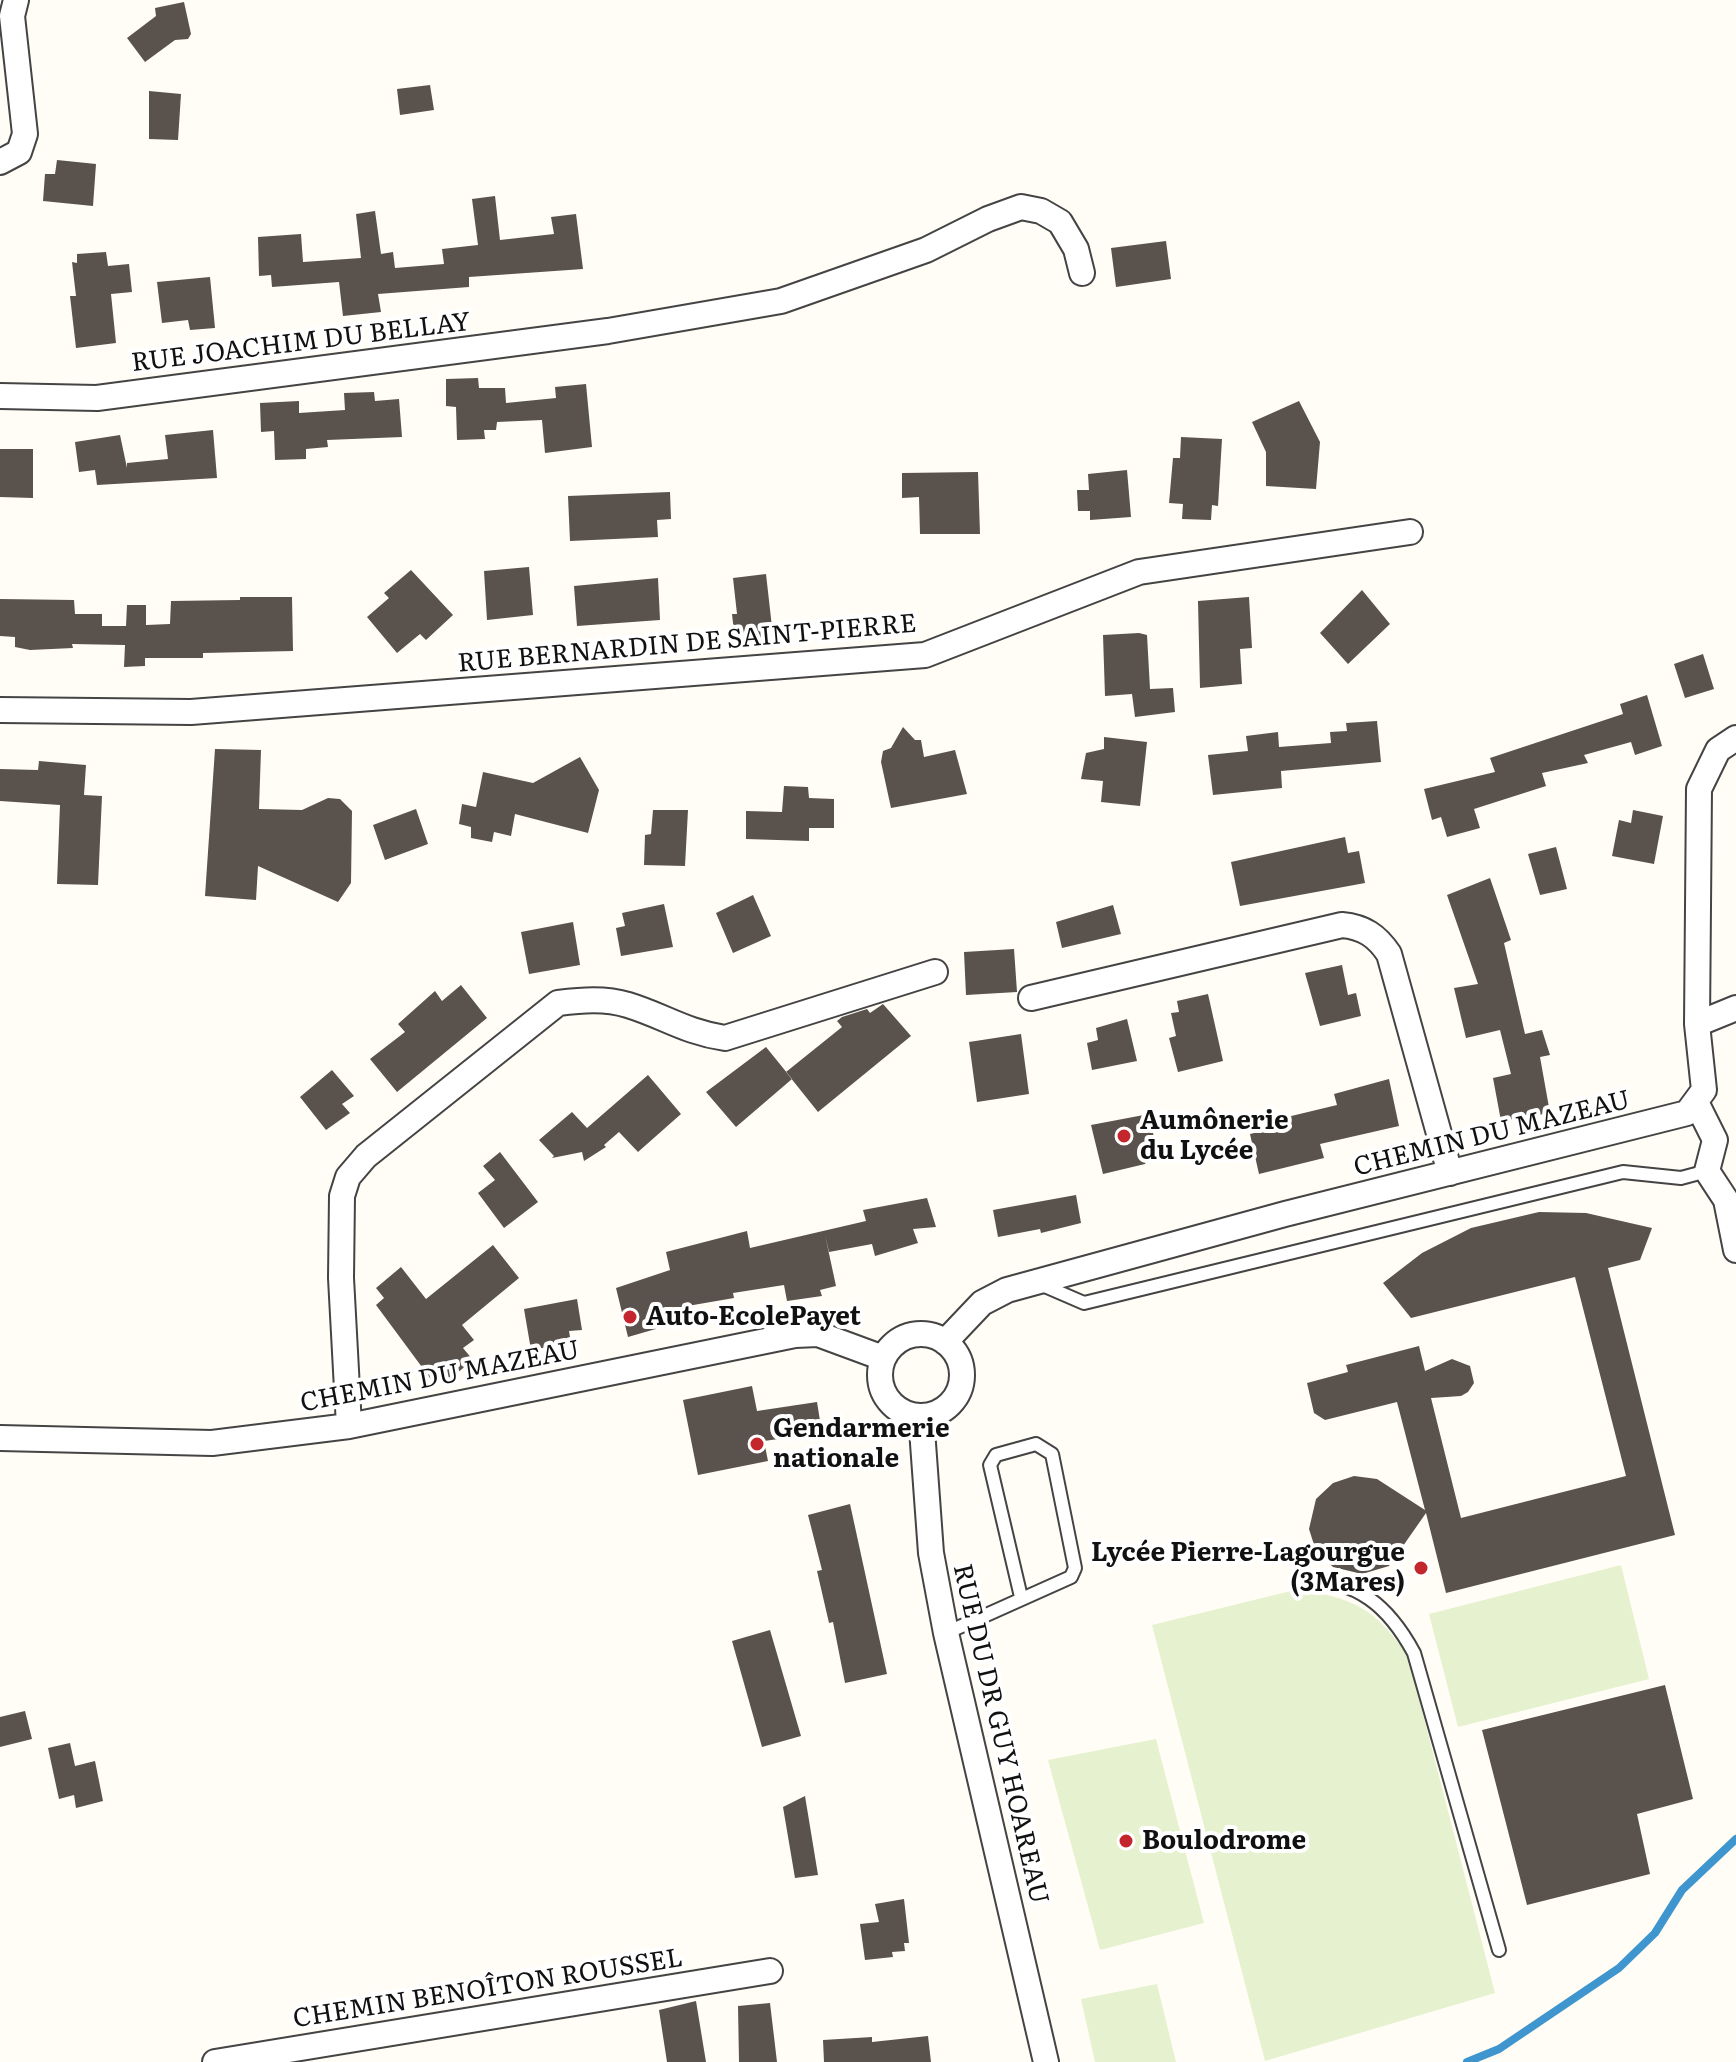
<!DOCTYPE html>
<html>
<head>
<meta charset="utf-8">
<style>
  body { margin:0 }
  canvas { display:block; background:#fffdf5 }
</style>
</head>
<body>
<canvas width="1736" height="2062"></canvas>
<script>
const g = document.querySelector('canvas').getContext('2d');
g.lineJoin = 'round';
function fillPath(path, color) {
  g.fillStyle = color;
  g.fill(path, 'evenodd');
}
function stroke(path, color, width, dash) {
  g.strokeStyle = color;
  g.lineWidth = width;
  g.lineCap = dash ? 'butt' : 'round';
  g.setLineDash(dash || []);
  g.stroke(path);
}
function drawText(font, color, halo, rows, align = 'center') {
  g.font = font + ' Literata,serif';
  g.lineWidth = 8;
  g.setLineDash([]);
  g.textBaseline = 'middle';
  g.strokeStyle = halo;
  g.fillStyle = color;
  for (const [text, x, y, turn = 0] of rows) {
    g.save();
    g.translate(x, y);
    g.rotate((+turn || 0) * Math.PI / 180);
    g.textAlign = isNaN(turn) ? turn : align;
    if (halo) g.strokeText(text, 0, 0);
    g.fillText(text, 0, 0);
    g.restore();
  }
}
fillPath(new Path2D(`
  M 1621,1565 L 1649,1679 L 1458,1727 L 1429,1614 Z
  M 1295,1590 C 1352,1596 1376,1609 1408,1656 L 1495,1993 L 1265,2061 L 1152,1625 Z
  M 1156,1739 L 1204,1923 L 1100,1950 L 1048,1760 Z
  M 1157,1984 L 1176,2062 L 1095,2062 L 1081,1999 Z`), '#e6f2cf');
stroke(new Path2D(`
  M 1467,2062 L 1499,2049 L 1619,1968 L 1655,1933 L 1682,1890 L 1736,1839`), '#3f96cf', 8);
fillPath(new Path2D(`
  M 184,2 L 191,34 L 188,39 L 175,40 L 145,62 L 127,38 L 156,16 L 155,8 Z
  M 430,85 L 434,110 L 400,115 L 397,89 Z
  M 149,91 L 181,94 L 178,140 L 149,139 Z
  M 57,160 L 96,164 L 93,206 L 43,201 L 45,174 L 55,174 Z
  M 495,196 L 500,240 L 554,234 L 551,217 L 576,214 L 583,269 L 469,277 L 469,287 L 378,294 L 381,312 L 343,316 L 339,282 L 272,287 L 271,275 L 259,276 L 258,237 L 301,234 L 303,262 L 361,258 L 356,214 L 375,211 L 381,254 L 393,252 L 395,268 L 444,264 L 442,249 L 478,245 L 472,199 Z
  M 1166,241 L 1171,279 L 1116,287 L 1111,248 Z
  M 106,252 L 108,266 L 129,264 L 132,292 L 111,294 L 116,343 L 76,348 L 70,296 L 76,296 L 72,262 L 77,263 L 77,254 Z
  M 210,277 L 215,328 L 190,330 L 188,320 L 162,323 L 157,282 Z
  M 478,378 L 479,388 L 505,388 L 506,403 L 556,398 L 555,387 L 586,384 L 592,447 L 545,453 L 542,420 L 497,422 L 496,430 L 484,430 L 485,439 L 457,440 L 456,407 L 446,406 L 446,379 Z
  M 374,392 L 375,401 L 399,399 L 402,437 L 327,440 L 328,447 L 306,449 L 306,459 L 275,460 L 274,431 L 261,432 L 260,403 L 299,401 L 299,413 L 345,410 L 344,393 Z
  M 1299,401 L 1320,442 L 1316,489 L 1266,486 L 1266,452 L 1252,422 Z
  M 213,430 L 217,478 L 97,485 L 95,470 L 79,472 L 75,442 L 120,435 L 127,468 L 127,463 L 168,459 L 165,435 Z
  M 1181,437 L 1222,439 L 1218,506 L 1212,505 L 1211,520 L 1182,519 L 1183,504 L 1169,503 L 1173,458 L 1180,458 Z
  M 0,449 L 33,449 L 33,498 L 0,497 Z
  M 1127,470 L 1131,517 L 1090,520 L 1090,511 L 1078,511 L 1077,490 L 1089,490 L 1088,474 Z
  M 978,472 L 980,534 L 920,534 L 919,497 L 902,498 L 902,473 Z
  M 670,492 L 671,519 L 657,520 L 658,537 L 570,541 L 568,496 Z
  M 529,567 L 533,615 L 487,620 L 484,571 Z
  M 411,570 L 453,615 L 426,640 L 420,634 L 397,653 L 367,617 L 389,598 L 384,593 Z
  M 766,574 L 773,636 L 762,638 L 761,647 L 736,649 L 732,614 L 737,614 L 733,578 Z
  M 658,578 L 660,620 L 577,626 L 574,586 Z
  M 1362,590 L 1390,624 L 1348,664 L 1320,633 Z
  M 240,597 L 292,597 L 293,651 L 203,653 L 203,658 L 145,658 L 145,666 L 124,667 L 125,645 L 72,644 L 73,648 L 30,650 L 15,647 L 15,637 L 0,636 L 0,599 L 74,600 L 75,614 L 102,614 L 102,626 L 126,626 L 127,605 L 146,605 L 146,625 L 170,624 L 171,601 L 240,600 Z
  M 1249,597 L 1252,648 L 1240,649 L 1242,684 L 1200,688 L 1198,601 Z
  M 1139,633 L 1147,635 L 1150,689 L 1173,688 L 1175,712 L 1135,717 L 1132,694 L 1105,696 L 1103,635 Z
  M 1703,654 L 1714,689 L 1685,698 L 1674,664 Z
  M 1647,695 L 1662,746 L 1635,755 L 1631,742 L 1584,755 L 1588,763 L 1542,773 L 1546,786 L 1474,809 L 1480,828 L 1447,837 L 1441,817 L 1432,820 L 1424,789 L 1495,772 L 1490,758 L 1623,714 L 1620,704 Z
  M 1377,721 L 1381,762 L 1281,771 L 1282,788 L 1213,795 L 1208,755 L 1248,751 L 1246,736 L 1278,732 L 1279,747 L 1331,743 L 1330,732 L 1347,731 L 1346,723 Z
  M 903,727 L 915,740 L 921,740 L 924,757 L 955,750 L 967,794 L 891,808 L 881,762 L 883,751 L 891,748 Z
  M 1104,737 L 1147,742 L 1140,806 L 1101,802 L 1103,781 L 1081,779 L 1086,753 L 1104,749 Z
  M 215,749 L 261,750 L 259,809 L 302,810 L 328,798 L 340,799 L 352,811 L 351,883 L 338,902 L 258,866 L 256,900 L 205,896 Z
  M 580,757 L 599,790 L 588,833 L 515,814 L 511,836 L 494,832 L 492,842 L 471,838 L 471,827 L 459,824 L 462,804 L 476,807 L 483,772 L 533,783 Z
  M 39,761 L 86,765 L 84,795 L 102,796 L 98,885 L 57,884 L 60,805 L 0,801 L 0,769 L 38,770 Z
  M 784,786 L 808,787 L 809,798 L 834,799 L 834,828 L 809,828 L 809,841 L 746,839 L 746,811 L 782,812 Z
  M 416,809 L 428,844 L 385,860 L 373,825 Z
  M 653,810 L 688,810 L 685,866 L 644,865 L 645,835 L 651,834 Z
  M 1633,810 L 1663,816 L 1654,864 L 1612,856 L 1619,820 L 1631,823 Z
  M 1345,837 L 1348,853 L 1359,851 L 1365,883 L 1240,906 L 1231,862 Z
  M 1556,847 L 1567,889 L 1540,895 L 1528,854 Z
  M 1490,878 L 1511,940 L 1504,943 L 1525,1034 L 1542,1030 L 1550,1055 L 1540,1057 L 1550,1113 L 1501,1121 L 1493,1078 L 1511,1074 L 1500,1030 L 1466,1038 L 1454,988 L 1478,984 L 1447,895 Z
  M 753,895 L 771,936 L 733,953 L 716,913 Z
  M 664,904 L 673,947 L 621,956 L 616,928 L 625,926 L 622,913 Z
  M 1113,905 L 1121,934 L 1062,948 L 1056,922 Z
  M 573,922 L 580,965 L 529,974 L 521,932 Z
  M 1014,949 L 1017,992 L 966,995 L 964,952 Z
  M 1342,965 L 1348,995 L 1356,993 L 1361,1016 L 1320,1026 L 1305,973 Z
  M 461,985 L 487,1018 L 397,1092 L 370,1059 L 405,1032 L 398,1024 L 435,991 L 442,1001 Z
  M 1208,994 L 1223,1061 L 1178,1072 L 1169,1038 L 1176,1036 L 1171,1013 L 1179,1012 L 1177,1001 Z
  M 883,1004 L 911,1036 L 818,1112 L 786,1072 L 842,1027 L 837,1021 L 842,1017 L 867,1009 L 870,1013 Z
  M 1127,1019 L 1137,1061 L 1092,1070 L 1087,1043 L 1098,1040 L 1096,1028 Z
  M 1021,1034 L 1029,1094 L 977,1102 L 969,1042 Z
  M 766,1047 L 792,1079 L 736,1127 L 706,1092 Z
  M 332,1070 L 354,1096 L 342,1104 L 350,1113 L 326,1130 L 300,1097 Z
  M 648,1075 L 681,1114 L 638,1152 L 619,1132 L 604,1145 L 606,1147 L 584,1161 L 582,1152 L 552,1158 L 554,1156 L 539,1140 L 572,1112 L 587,1128 Z
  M 1389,1079 L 1399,1126 L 1320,1144 L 1324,1158 L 1259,1174 L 1250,1134 L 1285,1126 L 1283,1118 L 1337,1105 L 1334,1094 Z
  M 1149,1114 L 1156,1147 L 1145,1164 L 1103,1174 L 1091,1125 Z
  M 500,1152 L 538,1202 L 504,1228 L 478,1193 L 495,1180 L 483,1166 Z
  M 1076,1195 L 1081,1223 L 1041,1233 L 1040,1229 L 998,1237 L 993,1210 Z
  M 927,1198 L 936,1227 L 913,1229 L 918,1243 L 875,1256 L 872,1244 L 829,1252 L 825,1235 L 836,1286 L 820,1290 L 822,1296 L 787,1301 L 784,1285 L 733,1293 L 734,1298 L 670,1309 L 673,1324 L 628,1337 L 616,1288 L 670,1270 L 666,1252 L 747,1231 L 750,1248 L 866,1221 L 863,1210 Z
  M 1539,1212 L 1586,1213 L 1652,1228 L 1640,1260 L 1608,1268 L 1675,1535 L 1446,1593 L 1426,1513 L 1389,1566 L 1362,1574 L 1333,1567 L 1316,1551 L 1309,1529 L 1316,1499 L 1333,1483 L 1354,1476 L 1377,1479 L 1425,1510 L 1397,1402 L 1325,1420 L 1314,1413 L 1307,1383 L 1348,1372 L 1346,1365 L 1419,1346 L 1425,1371 L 1452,1359 L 1470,1366 L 1474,1383 L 1468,1392 L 1461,1396 L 1431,1398 L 1461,1518 L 1626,1476 L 1575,1277 L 1411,1318 L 1383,1283 L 1422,1253 L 1471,1228 Z
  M 493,1245 L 519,1278 L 462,1325 L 474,1340 L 463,1348 L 473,1360 L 451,1378 L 433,1382 L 376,1305 L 384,1298 L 376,1288 L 401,1267 L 426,1299 Z
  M 577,1299 L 582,1330 L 569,1331 L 571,1343 L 531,1350 L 524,1309 Z
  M 752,1386 L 757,1411 L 817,1402 L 822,1433 L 764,1441 L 768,1461 L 698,1475 L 683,1400 Z
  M 850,1504 L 887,1674 L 845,1683 L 833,1622 L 829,1623 L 817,1571 L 822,1570 L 808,1515 Z
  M 770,1630 L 801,1736 L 762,1747 L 732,1641 Z
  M 1665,1685 L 1693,1799 L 1637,1814 L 1650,1874 L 1527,1905 L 1482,1730 Z
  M 25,1711 L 32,1739 L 0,1747 L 0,1717 Z
  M 70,1743 L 75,1766 L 95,1761 L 103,1801 L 76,1808 L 74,1795 L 59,1799 L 48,1748 Z
  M 805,1796 L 818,1875 L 795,1878 L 783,1807 Z
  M 904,1899 L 909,1943 L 904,1943 L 905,1951 L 892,1952 L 893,1957 L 865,1960 L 860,1924 L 879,1922 L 875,1904 Z
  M 696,2001 L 706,2062 L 667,2062 L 659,2010 Z
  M 770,2003 L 777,2062 L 739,2062 L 738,2006 Z
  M 928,2036 L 931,2062 L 824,2062 L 823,2040 L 872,2037 L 872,2042 Z`), '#5a524d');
const lane = new Path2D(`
  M 1040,1284 L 1084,1303 L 1623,1172 L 1681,1178 L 1707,1171
  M 1302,1578 C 1358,1581 1388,1605 1414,1653 L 1499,1950
  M 946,1633 L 1071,1577 L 1075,1568 L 1052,1454 L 1036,1444 L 996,1455 L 990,1465 L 1021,1597`);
const street = new Path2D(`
  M 0,162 L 19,152 L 25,134 L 12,16 L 16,0
  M 0,396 L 97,398 L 608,331 L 781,301 L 926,250 L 988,219 L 1021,207 L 1041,211 L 1060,222 L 1076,249 L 1082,273
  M 0,710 L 191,712 L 925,655 L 1139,572 L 1410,532
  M 1031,998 L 1342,925 C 1364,927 1377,936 1389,954 L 1450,1173
  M 1697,1024 L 1736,1008
  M 1697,1104 L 1715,1140 L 1707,1171 L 1726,1200 L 1736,1250
  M880 1375a41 41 0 1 1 82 0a41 41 0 1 1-82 0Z
  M 945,1342 L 982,1303 L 1007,1290 L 1285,1214 L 1687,1113 L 1704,1090 L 1697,1024 L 1699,789 L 1718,750 L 1736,738
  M 921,1416 L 931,1553 L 946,1633 L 1046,2062
  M 349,1426 L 341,1278 L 342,1196 L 348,1177 L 366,1156 L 558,1003 C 582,1000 605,998 628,1005 C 664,1016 685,1032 725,1038 L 935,972
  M 0,1438 L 212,1443 L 349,1426 L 795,1335 L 818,1334 L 883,1358
  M 215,2062 L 770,1971`);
stroke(lane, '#444', 16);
stroke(street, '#444', 28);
stroke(lane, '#fff', 12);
stroke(street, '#fff', 24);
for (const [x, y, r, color] of [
  [1124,1136,8,"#c4262e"],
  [630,1317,8,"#c4262e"],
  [757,1444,8,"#c4262e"],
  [1421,1568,8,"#c4262e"],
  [1126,1841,8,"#c4262e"]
]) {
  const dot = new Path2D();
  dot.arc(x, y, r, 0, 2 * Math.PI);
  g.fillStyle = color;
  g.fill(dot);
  stroke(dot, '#fff', 3);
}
drawText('26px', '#111', '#fff', [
  ["RUE JOACHIM DU BELLAY",301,343,-7],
  ["RUE BERNARDIN DE SAINT-PIERRE",687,644,-5],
  ["CHEMIN DU MAZEAU",1492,1134,-14],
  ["CHEMIN DU MAZEAU",440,1377,-11],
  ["RUE DU DR GUY HOAREAU",1000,1734,77],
  ["CHEMIN BENOÎTON ROUSSEL",488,1989,-9]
]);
drawText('bold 26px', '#111', '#fff', [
  ["Aumônerie",1140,1121],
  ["du Lycée",1140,1151],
  ["Auto-EcolePayet",646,1317],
  ["Gendarmerie",773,1429],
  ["nationale",773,1459],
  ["Lycée Pierre-Lagourgue",1405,1553,"right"],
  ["(3Mares)",1405,1583,"right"],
  ["Boulodrome",1142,1841]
], 'left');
</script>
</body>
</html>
